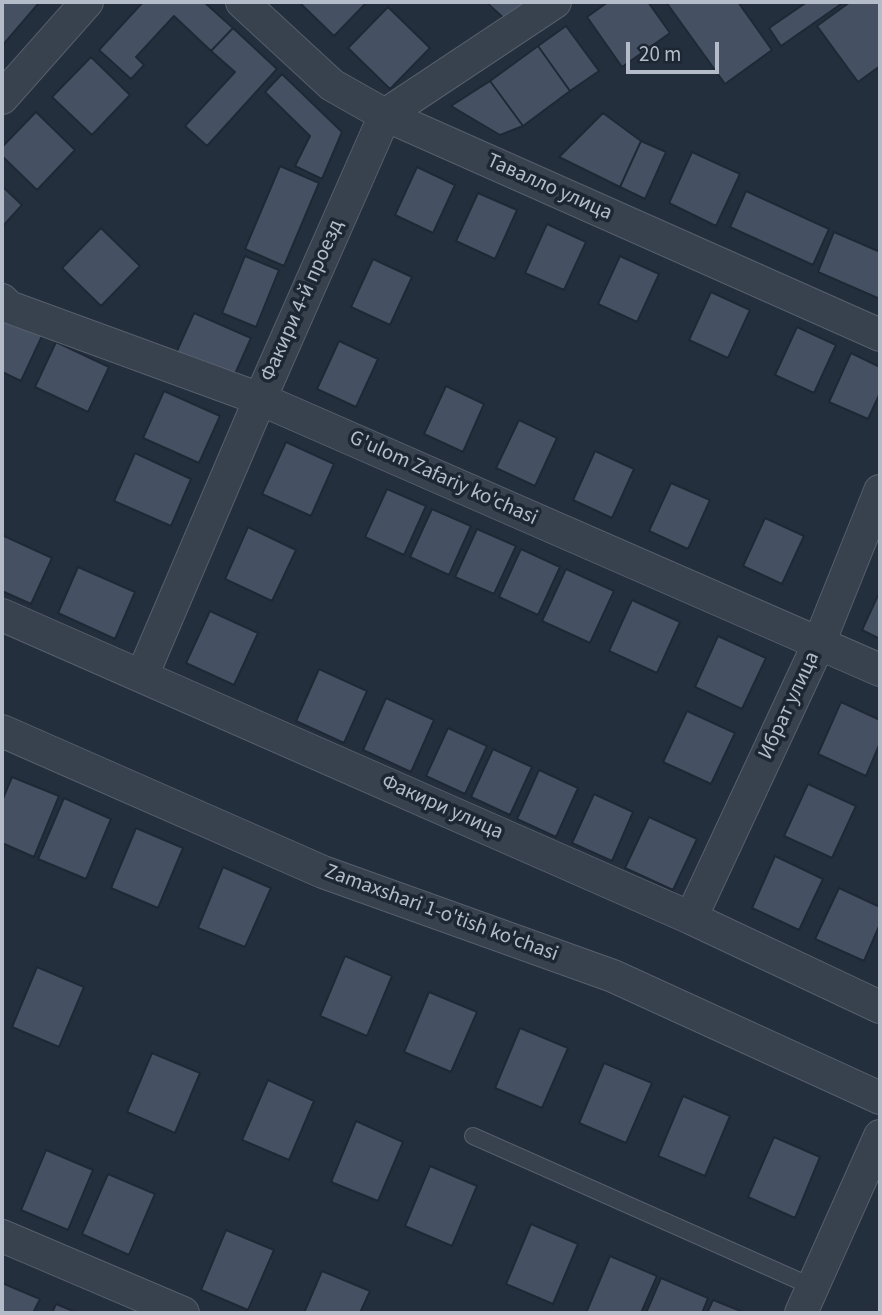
<!DOCTYPE html>
<html>
<head>
<meta charset="utf-8">
<style>
  body { margin:0 }
  #map { position:relative; width:882px; height:1315px; overflow:hidden; background:#242f3e; font-family:"Source Sans 3",sans-serif }
  canvas { display:block }
  .frame { position:absolute; inset:0; border:4px solid #b4bcc9; pointer-events:none }
  .scale { position:absolute; left:626px; top:42px; width:93px; height:32px; box-sizing:border-box; border:4px solid #b4bcc9; border-top:0; padding-left:9px; font-size:21px; line-height:24px; white-space:nowrap; color:#b4bcc9; -webkit-text-stroke:5px #1d2633; paint-order:stroke }
</style>
</head>
<body>
<div id="map">
<canvas width="882" height="1315"></canvas>
<div class="frame"></div>
<div class="scale">20 m</div>
</div>
<script>
const g = document.querySelector('canvas').getContext('2d');
g.lineJoin = 'round';
function fillPath(path, color) {
  g.fillStyle = color;
  g.fill(path, 'evenodd');
}
function stroke(path, color, width, dash) {
  g.strokeStyle = color;
  g.lineWidth = width;
  g.lineCap = dash ? 'butt' : 'round';
  g.setLineDash(dash || []);
  g.stroke(path);
}
function drawText(font, color, halo, rows, align = 'center') {
  g.font = font + ' "Source Sans 3",sans-serif';
  g.lineWidth = 7;
  g.setLineDash([]);
  g.textBaseline = 'middle';
  g.strokeStyle = halo;
  g.fillStyle = color;
  for (const [text, x, y, turn = 0] of rows) {
    g.save();
    g.translate(x, y);
    g.rotate((+turn || 0) * Math.PI / 180);
    g.textAlign = isNaN(turn) ? turn : align;
    if (halo) g.strokeText(text, 0, 0);
    g.fillText(text, 0, 0);
    g.restore();
  }
}
const building = new Path2D(`
  M 2,2 L 35,2 L 38,4 L 2,46 Z
  M 143,2 L 204,2 L 233,28 L 211,51 L 174,16 L 136,57 L 144,65 L 131,79 L 99,50 Z
  M 299,2 L 367,2 L 334,36 Z
  M 486,2 L 528,2 L 508,22 Z
  M 608,2 L 648,2 L 670,33 L 622,67 L 587,17 Z
  M 666,2 L 738,2 L 772,50 L 725,84 Z
  M 807,2 L 844,2 L 781,46 L 769,28 Z
  M 850,2 L 880,2 L 880,66 L 858,82 L 817,26 Z
  M 388,7 L 430,48 L 390,89 L 348,48 Z
  M 566,26 L 599,71 L 570,91 L 538,46 Z
  M 233,28 L 277,69 L 207,146 L 185,126 L 235,72 L 211,51 Z
  M 538,46 L 570,91 L 523,126 L 490,81 Z
  M 91,57 L 130,95 L 92,135 L 52,97 Z
  M 282,74 L 342,132 L 322,179 L 295,166 L 310,136 L 265,92 Z
  M 490,81 L 523,126 L 500,135 L 451,106 Z
  M 36,112 L 75,150 L 37,190 L 2,156 L 2,147 Z
  M 603,113 L 641,141 L 620,187 L 559,157 Z
  M 641,141 L 666,152 L 645,199 L 620,187 Z
  M 692,152 L 740,174 L 716,226 L 669,203 Z
  M 280,166 L 319,183 L 284,266 L 245,249 Z
  M 417,167 L 455,185 L 433,233 L 395,215 Z
  M 2,186 L 22,205 L 2,227 Z
  M 746,191 L 829,229 L 813,265 L 730,227 Z
  M 478,193 L 517,210 L 495,259 L 456,241 Z
  M 547,224 L 586,242 L 564,290 L 525,273 Z
  M 101,228 L 140,266 L 101,306 L 62,268 Z
  M 834,232 L 878,251 L 880,246 L 880,299 L 818,272 Z
  M 245,256 L 279,270 L 256,327 L 222,313 Z
  M 620,256 L 659,274 L 637,322 L 598,304 Z
  M 373,259 L 412,277 L 390,325 L 351,307 Z
  M 711,292 L 750,310 L 728,358 L 689,340 Z
  M 194,313 L 251,338 L 230,385 L 173,360 Z
  M 2,317 L 42,336 L 21,381 L 2,372 Z
  M 797,327 L 836,345 L 814,393 L 775,375 Z
  M 339,341 L 378,359 L 356,407 L 317,389 Z
  M 56,342 L 109,367 L 88,412 L 35,387 Z
  M 851,353 L 880,367 L 880,393 L 868,419 L 829,402 Z
  M 446,386 L 484,404 L 463,452 L 424,434 Z
  M 164,391 L 220,416 L 199,463 L 143,438 Z
  M 519,420 L 557,438 L 535,486 L 496,468 Z
  M 286,442 L 334,464 L 311,516 L 262,494 Z
  M 595,451 L 634,469 L 612,518 L 573,500 Z
  M 135,453 L 191,479 L 171,526 L 114,501 Z
  M 671,483 L 710,500 L 688,549 L 649,531 Z
  M 387,489 L 426,506 L 404,555 L 365,537 Z
  M 432,509 L 471,526 L 449,575 L 410,557 Z
  M 765,518 L 804,536 L 782,584 L 743,566 Z
  M 248,527 L 296,550 L 272,601 L 225,579 Z
  M 477,529 L 516,546 L 494,594 L 455,577 Z
  M 2,535 L 52,558 L 31,604 L 2,591 Z
  M 521,549 L 560,567 L 538,615 L 499,597 Z
  M 78,567 L 135,592 L 115,639 L 58,613 Z
  M 566,569 L 614,591 L 590,643 L 542,621 Z
  M 880,591 L 880,639 L 862,630 Z
  M 632,600 L 680,622 L 657,673 L 609,651 Z
  M 210,611 L 258,633 L 234,685 L 186,663 Z
  M 718,636 L 766,658 L 742,709 L 695,687 Z
  M 319,669 L 367,691 L 344,743 L 296,721 Z
  M 386,698 L 434,720 L 411,772 L 363,750 Z
  M 841,702 L 880,720 L 880,743 L 866,776 L 818,754 Z
  M 687,711 L 735,733 L 711,784 L 663,762 Z
  M 448,728 L 487,746 L 465,794 L 426,776 Z
  M 493,749 L 532,767 L 510,815 L 471,797 Z
  M 539,770 L 578,788 L 556,837 L 517,819 Z
  M 12,777 L 59,796 L 34,857 L 2,843 L 2,801 Z
  M 808,784 L 856,806 L 832,858 L 784,836 Z
  M 594,794 L 633,812 L 612,861 L 572,843 Z
  M 64,798 L 111,819 L 86,879 L 38,859 Z
  M 649,817 L 697,839 L 673,890 L 625,868 Z
  M 136,828 L 183,848 L 158,908 L 111,888 Z
  M 775,856 L 823,879 L 799,930 L 752,908 Z
  M 223,867 L 271,888 L 245,947 L 198,928 Z
  M 839,888 L 880,907 L 880,924 L 864,961 L 815,939 Z
  M 345,956 L 392,976 L 367,1036 L 320,1016 Z
  M 37,967 L 84,987 L 59,1047 L 12,1027 Z
  M 429,992 L 477,1012 L 451,1072 L 404,1052 Z
  M 520,1028 L 568,1048 L 542,1108 L 495,1088 Z
  M 152,1053 L 200,1073 L 175,1133 L 127,1112 Z
  M 604,1063 L 652,1083 L 626,1143 L 579,1123 Z
  M 268,1080 L 314,1101 L 289,1160 L 242,1140 Z
  M 683,1096 L 730,1116 L 705,1176 L 658,1156 Z
  M 356,1121 L 403,1142 L 378,1201 L 331,1182 Z
  M 774,1137 L 820,1157 L 795,1218 L 748,1197 Z
  M 46,1150 L 93,1170 L 68,1230 L 21,1210 Z
  M 430,1166 L 477,1186 L 452,1246 L 405,1226 Z
  M 108,1174 L 155,1194 L 129,1255 L 82,1234 Z
  M 531,1224 L 578,1244 L 553,1304 L 506,1284 Z
  M 226,1230 L 274,1250 L 248,1310 L 201,1290 Z
  M 610,1256 L 657,1276 L 641,1313 L 586,1313 Z
  M 322,1271 L 370,1291 L 360,1313 L 304,1313 Z
  M 661,1278 L 708,1298 L 702,1313 L 646,1313 Z
  M 2,1283 L 40,1299 L 33,1313 L 2,1313 Z
  M 713,1300 L 746,1313 L 707,1313 Z
  M 56,1304 L 78,1313 L 52,1313 Z`);
fillPath(building, '#455162');
stroke(building, '#1f2835', 2);
const service = new Path2D(`
  M 473,1136 L 813,1287`);
const minor = new Path2D(`
  M 242,2 L 332,85 L 385,115 L 880,335
  M 2,98 L 87,2
  M 2,300 L 9,307 L 260,399 L 880,670
  M 2,615 L 691,918 L 880,1007
  M 142,676 L 260,399 L 385,115 L 555,2
  M 2,731 L 323,872 L 613,976 L 880,1098
  M 691,918 L 819,643 L 880,491
  M 2,1236 L 183,1313
  M 801,1313 L 880,1136`);
stroke(service, '#565f6c', 18);
stroke(minor, '#565f6c', 34);
stroke(service, '#38414e', 16);
stroke(minor, '#38414e', 32);
drawText('21px', '#b4bcc9', '#1d2633', [
  ["Тавалло улица",549,188,24],
  ["Факири 4-й проезд",303,301,-66],
  ["G'ulom Zafariy ko'chasi",443,479,24],
  ["Ибрат улица",790,706,-65],
  ["Факири улица",442,808,24],
  ["Zamaxshari 1-o'tish ko'chasi",441,914,20]
]);
</script>
</body>
</html>
